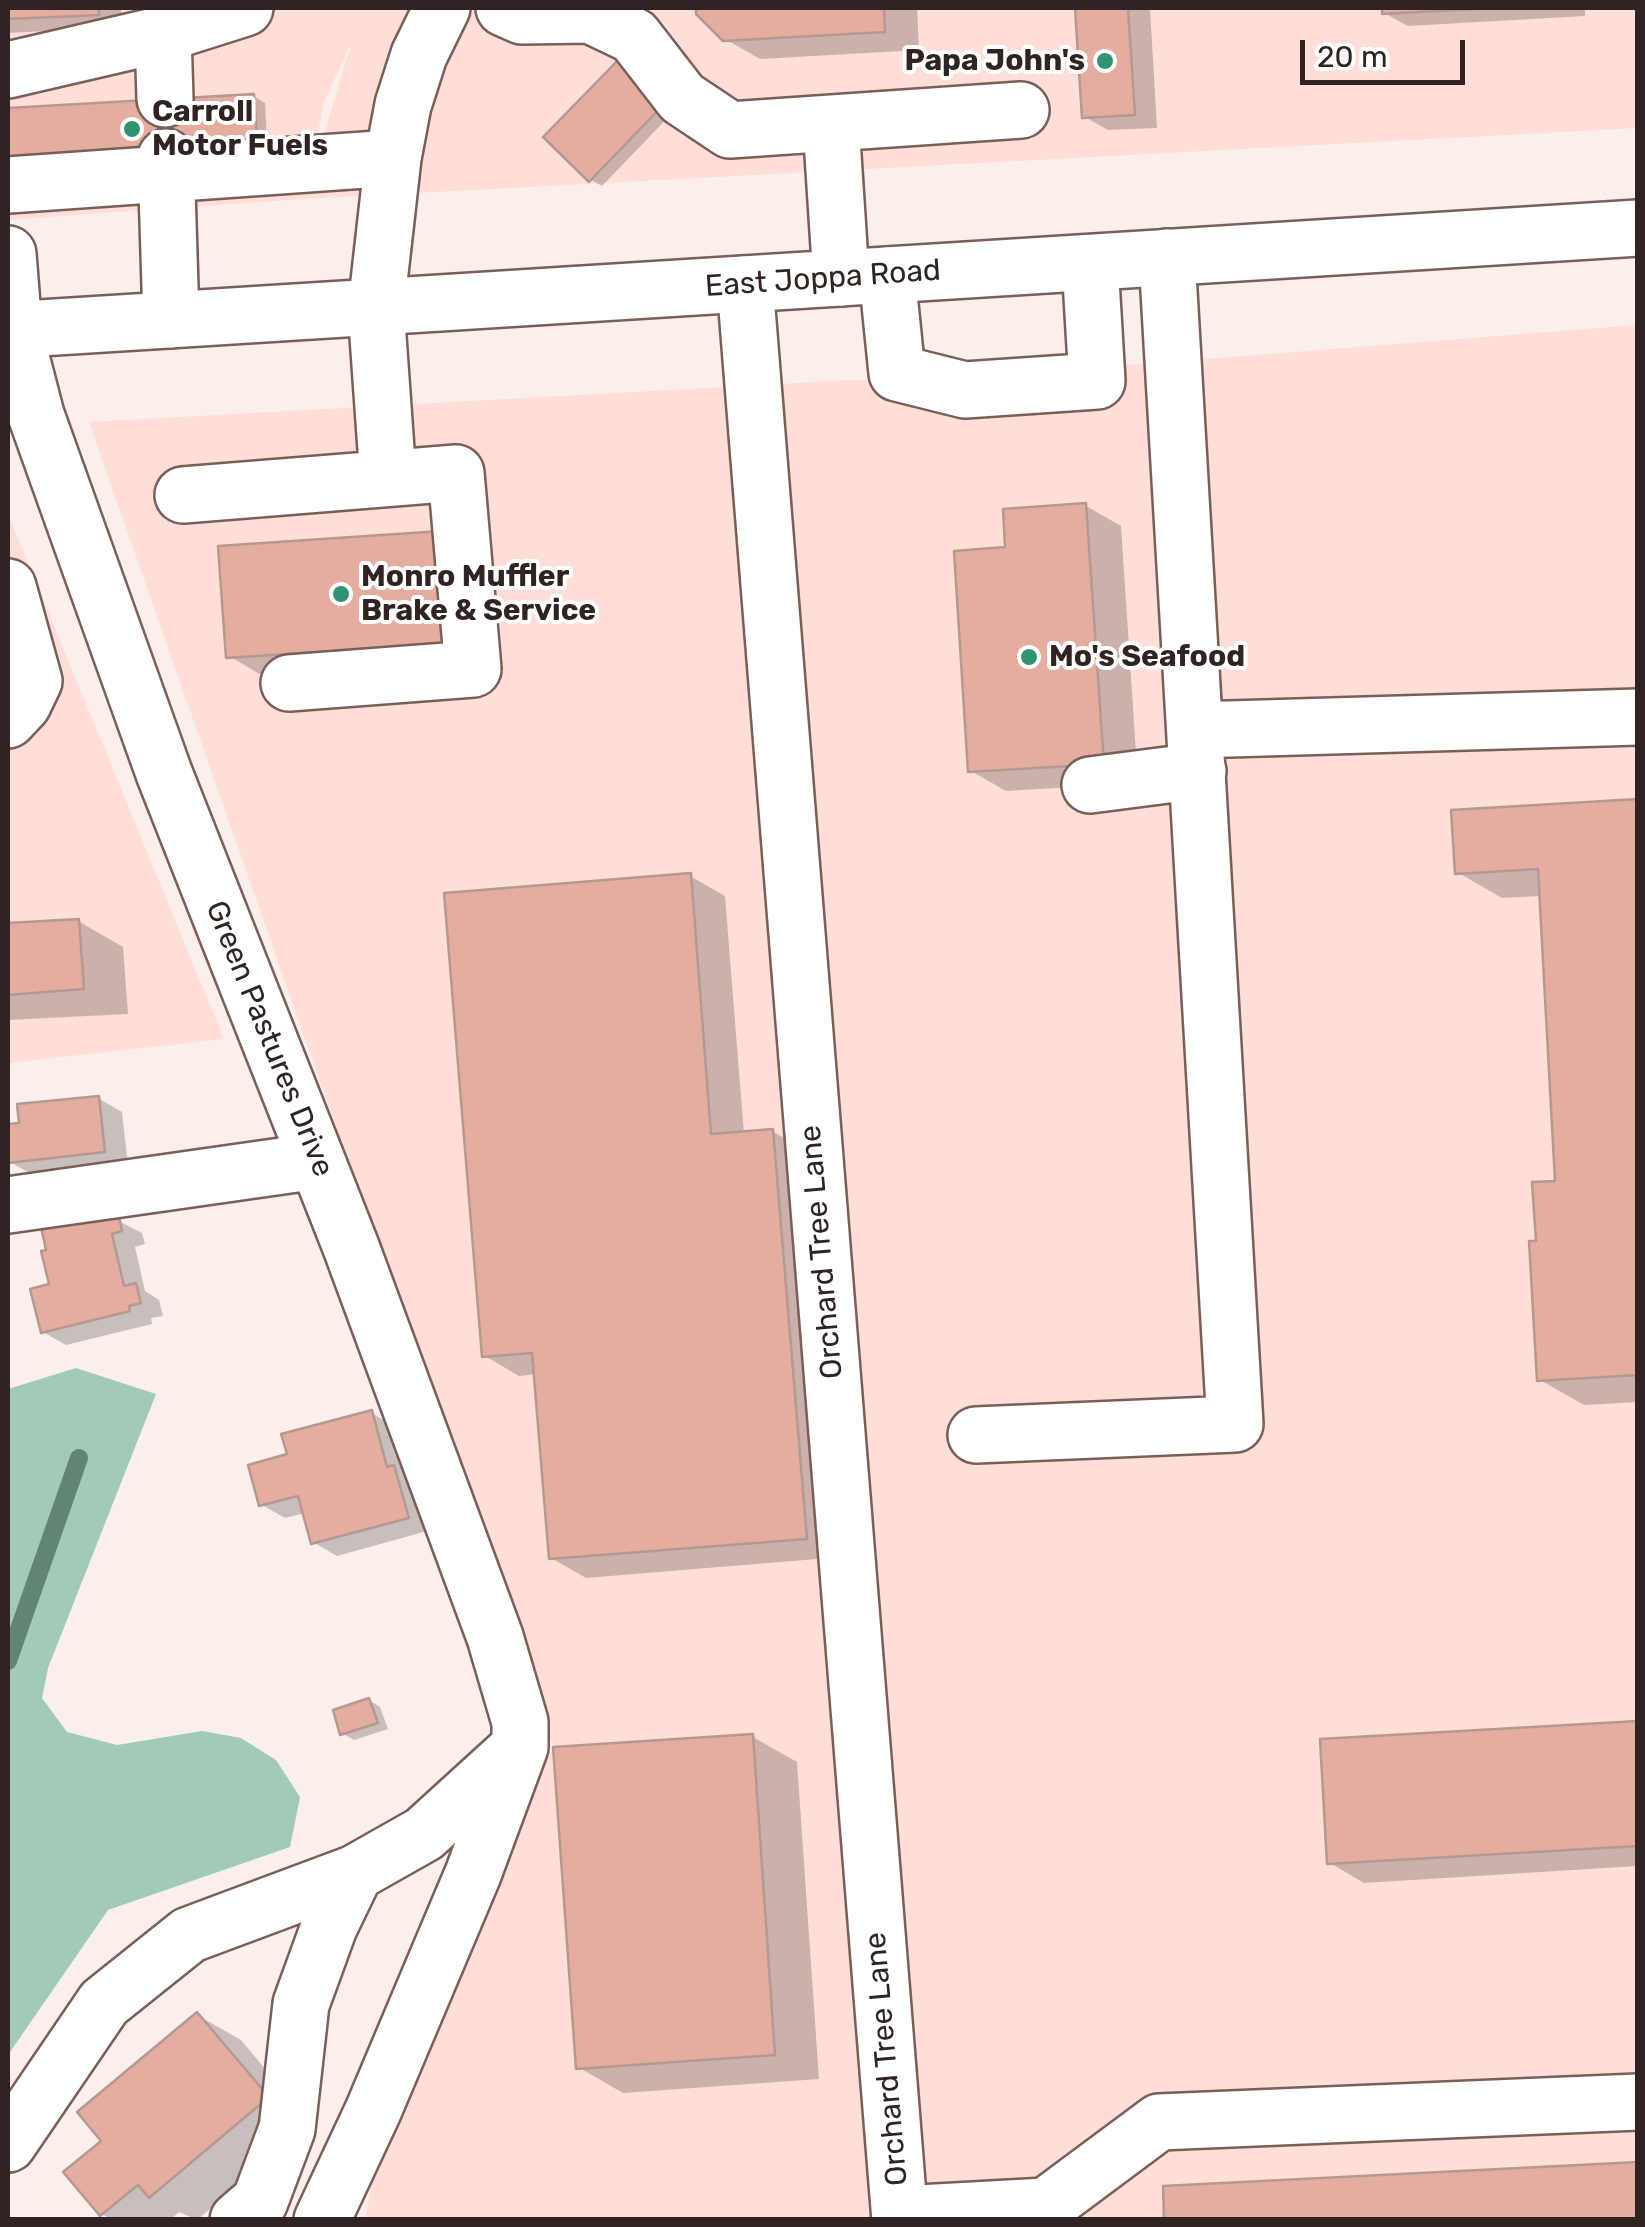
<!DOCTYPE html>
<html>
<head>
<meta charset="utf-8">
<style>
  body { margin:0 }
  #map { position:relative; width:1645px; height:2227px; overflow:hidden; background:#fbefec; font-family:Rubik,sans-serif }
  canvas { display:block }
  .frame { position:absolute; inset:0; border:10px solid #2f2421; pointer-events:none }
  .scale { position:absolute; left:1300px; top:40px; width:165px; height:45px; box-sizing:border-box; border:5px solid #2f2421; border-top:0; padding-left:12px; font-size:30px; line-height:35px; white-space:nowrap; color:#2f2421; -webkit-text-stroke:8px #fff; paint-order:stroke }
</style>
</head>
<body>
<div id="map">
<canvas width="1645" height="2227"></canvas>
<div class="frame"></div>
<div class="scale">20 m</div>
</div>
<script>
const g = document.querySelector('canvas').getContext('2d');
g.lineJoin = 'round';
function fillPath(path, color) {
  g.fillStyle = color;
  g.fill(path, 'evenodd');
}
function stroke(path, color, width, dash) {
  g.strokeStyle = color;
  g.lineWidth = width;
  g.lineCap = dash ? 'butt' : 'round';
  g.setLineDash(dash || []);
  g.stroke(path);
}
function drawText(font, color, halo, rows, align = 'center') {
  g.font = font + ' Rubik,sans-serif';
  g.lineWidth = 8;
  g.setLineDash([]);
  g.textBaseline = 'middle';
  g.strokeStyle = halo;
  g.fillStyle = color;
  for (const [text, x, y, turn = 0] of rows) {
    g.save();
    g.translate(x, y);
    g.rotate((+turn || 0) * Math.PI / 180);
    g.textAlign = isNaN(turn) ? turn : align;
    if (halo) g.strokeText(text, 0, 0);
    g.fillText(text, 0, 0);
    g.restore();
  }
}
fillPath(new Path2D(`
  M 8,8 L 1637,8 L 1637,128 L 304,199 L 8,220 ZM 352,41 L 309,184 L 308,183 L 324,102 Z
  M 1637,325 L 1637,2219 L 365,2219 L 375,2166 L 553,1747 L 89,422 L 1142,364 Z
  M 8,514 L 224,1039 L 8,1063 Z`), '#feded7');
fillPath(new Path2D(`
  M 76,1368 L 156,1394 L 48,1668 L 42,1698 L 67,1732 L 117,1745 L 202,1731 L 241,1738 L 276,1760 L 300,1797 L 290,1847 L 108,1910 L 8,2055 L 8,1389 Z`), '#a1cbb7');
fillPath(new Path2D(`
  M 8,8 L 121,8 L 122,27 L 8,33 Z
  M 699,8 L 917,8 L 919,50 L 760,59 L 725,39 L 699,13 Z
  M 1077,8 L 1150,8 L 1157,128 L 1108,130 L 1085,117 Z
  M 1384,8 L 1585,8 L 1585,16 L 1408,26 L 1384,13 Z
  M 254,96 L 265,103 L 268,156 L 8,167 L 8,110 Z
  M 680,105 L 602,186 L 591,180 L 547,137 Z
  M 1086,506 L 1121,526 L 1138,783 L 1006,791 L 971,771 L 1008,549 Z
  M 456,533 L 491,553 L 498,660 L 263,676 L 229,656 Z
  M 1638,802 L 1638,1402 L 1584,1405 L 1540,1380 L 1538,1243 L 1558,1183 L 1542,896 L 1502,898 L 1457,872 Z
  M 690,876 L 725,896 L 744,1134 L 772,1131 L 807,1151 L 841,1557 L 586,1578 L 551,1558 L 536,1374 L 519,1376 L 485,1356 Z
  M 78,921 L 123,947 L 128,1014 L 8,1020 L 8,926 Z
  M 98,1098 L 122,1112 L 128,1165 L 33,1175 L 10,1162 L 8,1126 L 22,1125 Z
  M 107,1215 L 142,1233 L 145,1244 L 135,1247 L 145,1291 L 159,1300 L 163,1316 L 151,1318 L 152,1324 L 66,1345 L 43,1332 L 52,1286 Z
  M 371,1413 L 395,1426 L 431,1530 L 337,1556 L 313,1542 L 305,1513 L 285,1518 L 262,1505 L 290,1456 Z
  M 369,1700 L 380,1707 L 388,1729 L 354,1740 L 342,1733 Z
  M 1638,1723 L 1638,1866 L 1364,1883 L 1330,1863 Z
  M 753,1737 L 797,1762 L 819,2079 L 623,2093 L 578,2067 Z
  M 197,2015 L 241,2040 L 311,2124 L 197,2220 L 179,2212 L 170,2220 L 112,2220 L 102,2214 L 104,2141 Z`), '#0003');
stroke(new Path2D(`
  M 8,1661 L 79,1458`), '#628573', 18);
const building = new Path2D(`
  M 8,8 L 99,8 L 99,15 L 8,19 Z
  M 696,8 L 884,8 L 885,32 L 723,41 L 696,14 Z
  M 1075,8 L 1128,8 L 1135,115 L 1082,118 Z
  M 1382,8 L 1494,8 L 1382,14 Z
  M 625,53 L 670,98 L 589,182 L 543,137 Z
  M 254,94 L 258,151 L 8,166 L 8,108 Z
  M 1086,503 L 1104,764 L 968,772 L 954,551 L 1005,547 L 1003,509 Z
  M 456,530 L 465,642 L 226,658 L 218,546 Z
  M 1638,799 L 1638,1375 L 1537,1381 L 1529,1241 L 1536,1241 L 1532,1182 L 1555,1181 L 1538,869 L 1455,874 L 1451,810 Z
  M 691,873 L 711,1134 L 773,1129 L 807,1539 L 549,1559 L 532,1353 L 482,1357 L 444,893 Z
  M 79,919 L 84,989 L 8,995 L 8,923 Z
  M 99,1096 L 105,1152 L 8,1163 L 8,1124 L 19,1123 L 17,1104 Z
  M 107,1213 L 109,1219 L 119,1216 L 122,1231 L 112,1234 L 124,1286 L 136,1283 L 141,1303 L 129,1306 L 130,1311 L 41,1333 L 30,1289 L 49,1284 L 41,1251 L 46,1250 L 41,1227 Z
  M 372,1410 L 387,1467 L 394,1465 L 409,1518 L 311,1544 L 298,1496 L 259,1506 L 248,1465 L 287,1454 L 281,1434 Z
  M 369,1698 L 378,1723 L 340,1735 L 333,1710 Z
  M 1638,1721 L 1638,1846 L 1327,1864 L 1320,1739 Z
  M 753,1734 L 775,2055 L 576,2069 L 553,1747 Z
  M 197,2012 L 269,2097 L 149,2198 L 138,2185 L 100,2216 L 63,2172 L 101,2141 L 77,2112 Z
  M 1638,2162 L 1638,2220 L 1164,2220 L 1163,2186 Z`);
fillPath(building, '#e4ada0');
stroke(building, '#b59892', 2.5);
const minor = new Path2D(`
  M 504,8 L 522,16 L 590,15 L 634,36 L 682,98 L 730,130 L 1021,110
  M 163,34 L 165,99
  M 8,70 L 163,34 L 245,8
  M 831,124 L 841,278
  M 166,157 L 171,320
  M 8,185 L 393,158
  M 8,254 L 14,330 L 36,415 L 164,773 L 351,1247 L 495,1637 L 520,1722 L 520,1747 L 473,1874 L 373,2111 L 322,2220
  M 887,275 L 897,373 L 965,390 L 1097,381 L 1090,263
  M 745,284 L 900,2220
  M 388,478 L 376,308 L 393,158 L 403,105 L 419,55 L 442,8
  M 183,495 L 456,473 L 473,669 L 289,683
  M 8,587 L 34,681 L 23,704 L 8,720
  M 1195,730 L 1638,717
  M 1090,785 L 1198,771
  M 8,1205 L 317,1161
  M 976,1435 L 1235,1424 L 1167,257
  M 8,2144 L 104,2003 L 189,1935 L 355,1873 L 424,1834 L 514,1752
  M 900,2214 L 1046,2206 L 1159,2122 L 1638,2102
  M 238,2220 L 260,2201 L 287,2129 L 301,2004 L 329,1927 L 355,1873`);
const major = new Path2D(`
  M 8,330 L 1638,228`);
stroke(minor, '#7a5f59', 60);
stroke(major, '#7a5f59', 60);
stroke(minor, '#fff', 55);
stroke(major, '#fff', 55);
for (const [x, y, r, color] of [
  [1105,61,10,"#309470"],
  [132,129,10,"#309470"],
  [341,594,10,"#309470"],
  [1029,657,10,"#309470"]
]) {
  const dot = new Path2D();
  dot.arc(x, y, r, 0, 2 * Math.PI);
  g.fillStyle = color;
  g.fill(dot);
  stroke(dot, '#fff', 4);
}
drawText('bold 30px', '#2f2421', '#fff', [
  ["Papa John's",1085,61,"right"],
  ["Carroll",152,112],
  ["Motor Fuels",152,146],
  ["Monro Muffler",361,577],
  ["Brake & Service",361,611],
  ["Mo's Seafood",1049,657]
], 'left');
drawText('30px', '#2f2421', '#fff', [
  ["East Joppa Road",823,279,-4],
  ["Green Pastures Drive",269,1039,68],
  ["Orchard Tree Lane",822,1252,-95],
  ["Orchard Tree Lane",887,2059,-95]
]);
</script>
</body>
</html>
